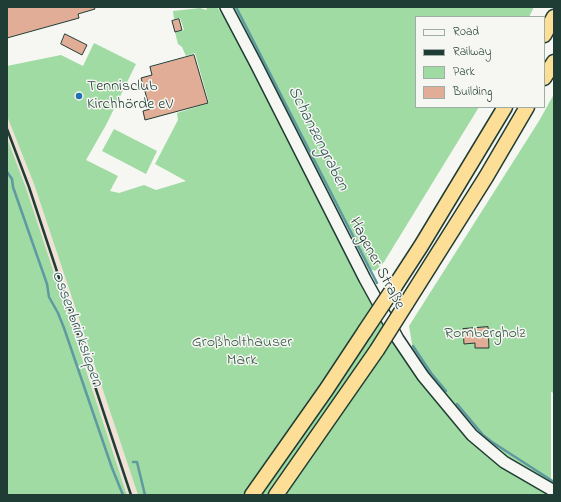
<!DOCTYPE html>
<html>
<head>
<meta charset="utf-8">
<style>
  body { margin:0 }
  #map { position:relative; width:561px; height:502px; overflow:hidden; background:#f6f6f2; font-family:"Indie Flower",sans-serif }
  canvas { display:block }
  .frame { position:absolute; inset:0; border:8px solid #1f3d34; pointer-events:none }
  .legend { position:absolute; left:415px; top:16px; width:130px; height:92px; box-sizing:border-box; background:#f6f6f2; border:1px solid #a0aca6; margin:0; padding:5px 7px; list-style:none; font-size:12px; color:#1f3d34 }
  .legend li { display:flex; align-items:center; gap:8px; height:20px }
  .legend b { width:20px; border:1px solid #a0aca6 }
</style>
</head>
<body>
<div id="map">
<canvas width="561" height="502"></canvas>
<div class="frame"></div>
<ul class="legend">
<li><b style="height:5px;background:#f6f6f2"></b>Road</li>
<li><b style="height:5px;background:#1f3d34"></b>Railway</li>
<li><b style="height:11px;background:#9fdba2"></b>Park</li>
<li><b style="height:11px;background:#e2ad96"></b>Building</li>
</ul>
</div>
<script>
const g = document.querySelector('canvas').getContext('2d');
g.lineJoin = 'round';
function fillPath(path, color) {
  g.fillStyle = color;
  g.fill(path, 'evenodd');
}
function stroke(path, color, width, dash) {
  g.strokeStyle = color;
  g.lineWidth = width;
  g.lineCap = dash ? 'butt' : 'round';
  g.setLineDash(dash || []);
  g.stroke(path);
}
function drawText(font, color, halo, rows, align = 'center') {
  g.font = font + ' "Indie Flower",sans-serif';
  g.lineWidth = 3;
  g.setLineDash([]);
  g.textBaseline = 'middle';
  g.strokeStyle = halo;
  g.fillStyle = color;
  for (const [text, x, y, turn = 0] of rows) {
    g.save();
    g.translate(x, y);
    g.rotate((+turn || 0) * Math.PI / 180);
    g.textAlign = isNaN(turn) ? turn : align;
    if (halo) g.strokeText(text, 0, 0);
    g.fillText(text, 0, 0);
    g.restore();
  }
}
fillPath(new Path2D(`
  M 7,116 L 34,184 L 138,495 L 127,495 L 26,188 L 7,138 Z`), '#f0e0d6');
fillPath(new Path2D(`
  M 217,7 L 256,64 L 398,339 L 472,435 L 550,495 L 138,495 L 34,184 L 7,116 L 7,66 L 61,55 L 83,66 L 94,43 L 136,64 L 106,125 L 86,160 L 118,176 L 110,191 L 119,193 L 144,185 L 156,190 L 186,181 L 155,164 L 178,120 L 177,113 L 209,103 L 195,53 L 186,56 L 182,47 L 178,44 L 175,32 L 184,30 L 180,18 L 174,19 L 173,11 L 200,8 L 206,10 L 207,8 Z
  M 232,7 L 534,7 L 529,17 L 416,17 L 416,107 L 479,107 L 384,262 L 375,271 L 368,268 L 268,74 Z
  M 554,94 L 554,393 L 551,392 L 551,482 L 513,461 L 484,437 L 444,393 L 424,368 L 413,350 L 409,326 L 539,121 Z
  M 114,129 L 157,151 L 146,174 L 102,151 Z
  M 7,138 L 26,188 L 127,495 L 7,495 Z`), '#9fdba2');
stroke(new Path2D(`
  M 236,7 L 377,283
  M 7,172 L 12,179 L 13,187 L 47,284 L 49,297 L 58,313 L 64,328 L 112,468 L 123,495
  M 413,346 L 431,373 L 446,391
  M 457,404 L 483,435 L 492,442 L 554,482
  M 133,462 L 137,462 L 145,495`), '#5f99a1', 2.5);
const building = new Path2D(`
  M 7,7 L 94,7 L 95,9 L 78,14 L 79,18 L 7,38 Z
  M 179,19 L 182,30 L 175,32 L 172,21 Z
  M 65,34 L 87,45 L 82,55 L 61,44 Z
  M 194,55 L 208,103 L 145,120 L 143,111 L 150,109 L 141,78 L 152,75 L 150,67 Z
  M 488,327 L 489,348 L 475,348 L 475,343 L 464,344 L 463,329 Z`);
fillPath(building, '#e2ad96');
stroke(building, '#1f3d34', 1);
const secondary = new Path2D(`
  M 226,7 L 256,64 L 365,279 L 398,339 L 423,376 L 472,435 L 504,462 L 554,491`);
const motorway = new Path2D(`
  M 544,35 L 554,17
  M 544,78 L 554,62
  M 395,286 L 421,246 L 505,107
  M 406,304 L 486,177 L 527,107
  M 252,495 L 326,390 L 365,331
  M 276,495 L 377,350`);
stroke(secondary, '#1f3d34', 14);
stroke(motorway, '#1f3d34', 17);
stroke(secondary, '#f6f6f2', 11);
stroke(motorway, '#fcde96', 14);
stroke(new Path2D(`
  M 7,129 L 29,187 L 131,495`), '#1f3d34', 2.5);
const motorwayBridge = new Path2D(`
  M 365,331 L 395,286
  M 377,350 L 406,304`);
stroke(motorwayBridge, '#1f3d34', 17, []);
stroke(motorwayBridge, '#fcde96', 14);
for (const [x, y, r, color] of [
  [79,96,4,"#1f6fb2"]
]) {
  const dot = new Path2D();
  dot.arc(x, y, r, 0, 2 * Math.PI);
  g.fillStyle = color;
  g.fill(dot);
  stroke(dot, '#f6f6f2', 1.5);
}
drawText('16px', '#1f3d34', '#f6f6f2', [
  ["Tennisclub",87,87],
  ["Kirchhörde eV",87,105]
], 'left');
drawText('16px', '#1f3d34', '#f6f6f2', [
  ["Hagener Straße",376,264,62]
]);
drawText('16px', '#395d4a', '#f6f6f2', [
  ["Rombergholz",485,334],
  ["Großholthauser",242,343],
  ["Mark",242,361]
]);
drawText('italic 17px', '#345c58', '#f6f6f2', [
  ["Schanzengraben",317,139,63],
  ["Ossenbrinksiepen",76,329,70]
]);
</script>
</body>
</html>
